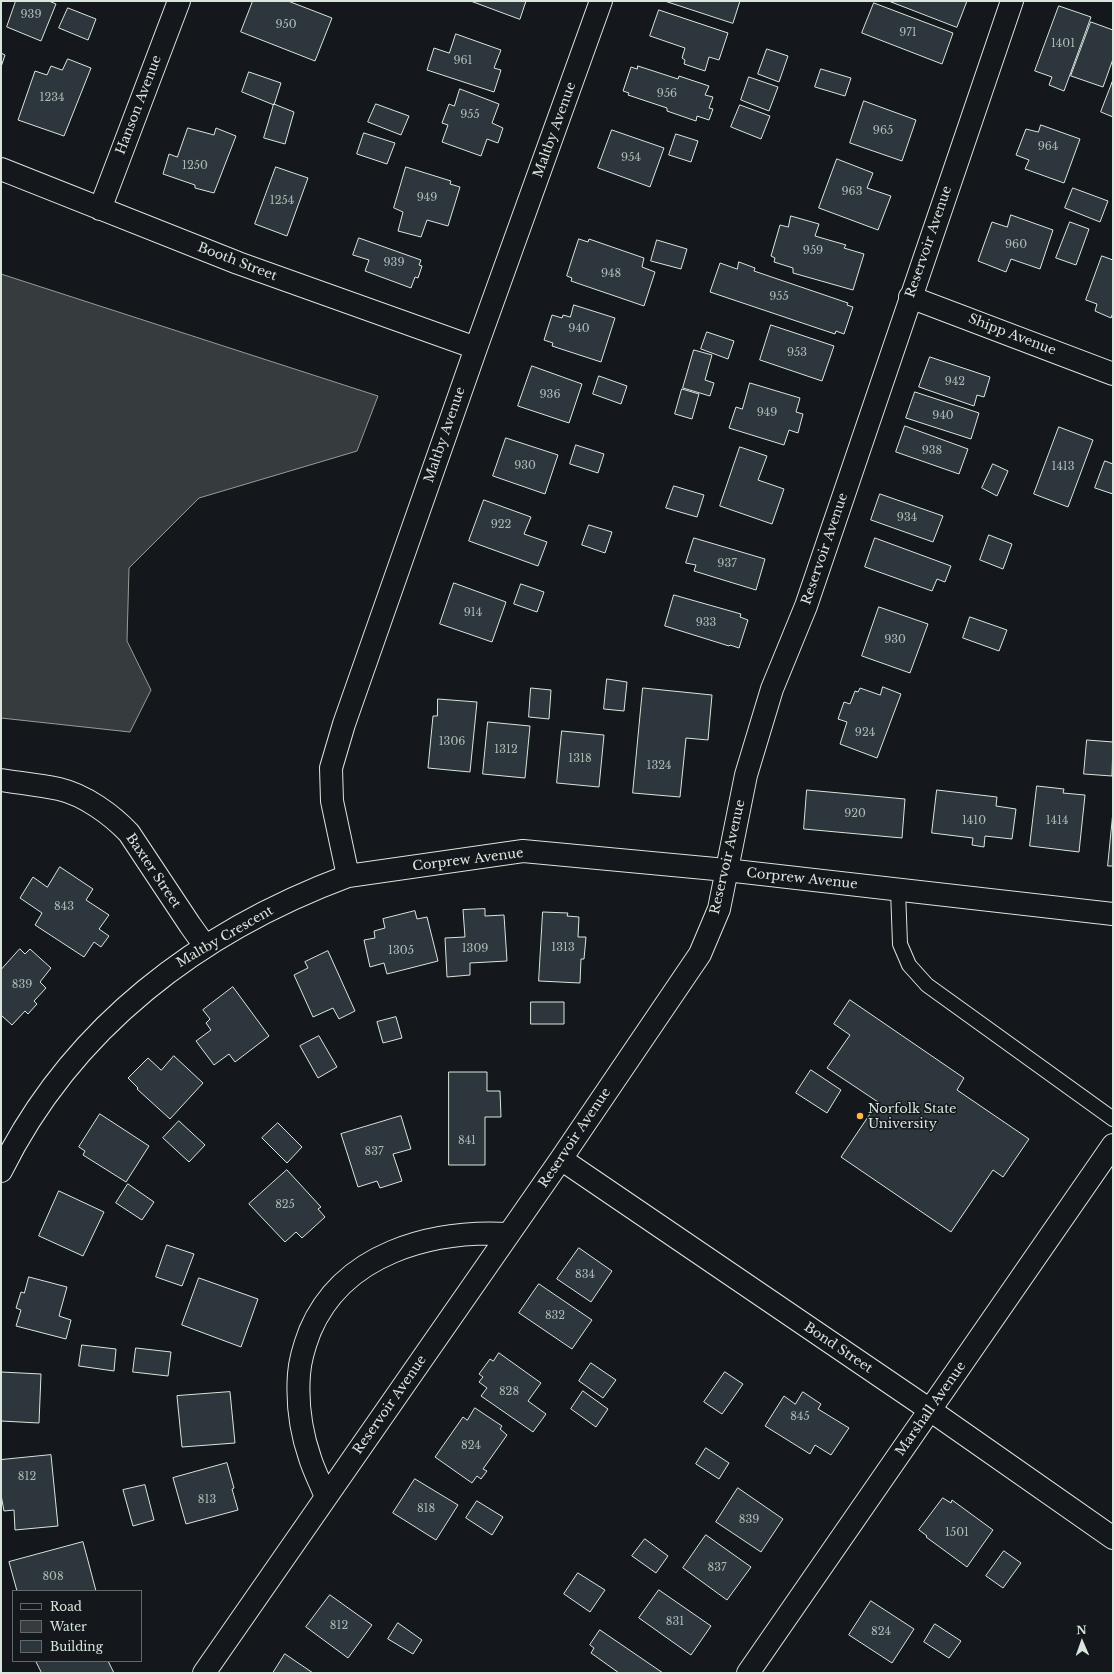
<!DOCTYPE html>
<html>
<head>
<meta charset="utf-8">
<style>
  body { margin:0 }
  #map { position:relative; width:1114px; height:1674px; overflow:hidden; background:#14181c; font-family:"Libre Baskerville",serif }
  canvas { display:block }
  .frame { position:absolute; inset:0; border:2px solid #d8e6dc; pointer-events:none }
  .legend { position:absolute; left:12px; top:1590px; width:130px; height:72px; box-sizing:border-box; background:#14181c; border:1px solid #626a69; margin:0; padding:5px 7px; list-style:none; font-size:12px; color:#d8e6dc }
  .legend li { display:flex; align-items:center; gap:8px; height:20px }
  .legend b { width:20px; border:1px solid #626a69 }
  .north { position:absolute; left:1062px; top:1622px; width:40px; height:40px; -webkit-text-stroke:3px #14181c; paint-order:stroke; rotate:358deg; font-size:11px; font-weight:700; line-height:16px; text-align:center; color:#d8e6dc }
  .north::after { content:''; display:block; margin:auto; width:14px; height:18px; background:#d8e6dc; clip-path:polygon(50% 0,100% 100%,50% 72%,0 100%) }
</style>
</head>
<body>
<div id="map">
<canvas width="1114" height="1674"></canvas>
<div class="frame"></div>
<ul class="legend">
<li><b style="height:5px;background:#14181c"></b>Road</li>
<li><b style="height:11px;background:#363b3e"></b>Water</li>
<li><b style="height:11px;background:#2c363c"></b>Building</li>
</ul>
<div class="north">N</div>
</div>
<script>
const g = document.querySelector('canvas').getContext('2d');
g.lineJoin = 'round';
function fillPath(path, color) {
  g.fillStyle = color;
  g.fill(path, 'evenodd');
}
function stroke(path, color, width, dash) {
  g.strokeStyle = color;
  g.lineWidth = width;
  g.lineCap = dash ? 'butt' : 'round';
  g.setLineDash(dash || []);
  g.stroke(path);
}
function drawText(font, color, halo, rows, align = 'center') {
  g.font = font + ' "Libre Baskerville",serif';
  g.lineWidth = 3;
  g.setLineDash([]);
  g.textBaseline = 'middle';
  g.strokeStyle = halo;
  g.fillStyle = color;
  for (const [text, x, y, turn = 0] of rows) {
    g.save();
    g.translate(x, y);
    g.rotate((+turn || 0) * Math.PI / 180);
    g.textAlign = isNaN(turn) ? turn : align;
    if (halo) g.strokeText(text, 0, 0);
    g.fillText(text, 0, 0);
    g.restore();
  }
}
const water = new Path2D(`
  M 1,274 L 378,396 L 357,451 L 199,498 L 129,568 L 127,641 L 151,690 L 130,732 L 1,718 Z`);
fillPath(water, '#363b3e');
stroke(water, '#939e99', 1);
const building = new Path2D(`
  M 16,1 L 49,1 L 56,4 L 41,41 L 7,27 Z
  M 253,1 L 288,1 L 332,18 L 315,61 L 241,32 Z
  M 471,1 L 526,1 L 520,19 Z
  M 665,1 L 740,1 L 733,23 Z
  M 889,1 L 967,1 L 957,27 Z
  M 874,3 L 953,33 L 942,64 L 862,33 Z
  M 1059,6 L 1091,17 L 1064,91 L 1049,85 L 1052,77 L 1035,71 Z
  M 68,8 L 96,19 L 88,40 L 59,28 Z
  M 659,10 L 728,33 L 719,60 L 709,57 L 705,71 L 684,64 L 685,60 L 682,58 L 685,48 L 650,36 Z
  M 1091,22 L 1113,30 L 1113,59 L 1103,87 L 1071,76 Z
  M 456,34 L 501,50 L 494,68 L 501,70 L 494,92 L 427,70 L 434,48 L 449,53 Z
  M 767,49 L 788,56 L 779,82 L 758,74 Z
  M 1,53 L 5,55 L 1,67 Z
  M 68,59 L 91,68 L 64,136 L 18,120 L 35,71 L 47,75 L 51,66 L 62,70 Z
  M 638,66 L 678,79 L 679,76 L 709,86 L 705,95 L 713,97 L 709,108 L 713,109 L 709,120 L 697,116 L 696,121 L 667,111 L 667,108 L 628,95 L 629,93 L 623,91 L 631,67 L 637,69 Z
  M 821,69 L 851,78 L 845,96 L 815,87 Z
  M 249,72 L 281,83 L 274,105 L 242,92 Z
  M 749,77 L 778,87 L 769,111 L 741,100 Z
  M 1113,80 L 1113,117 L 1101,112 Z
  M 460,89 L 499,104 L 492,123 L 503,128 L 498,143 L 487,139 L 481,156 L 442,142 L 448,125 L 442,123 L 449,104 L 454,106 Z
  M 864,101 L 916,120 L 902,161 L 850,143 Z
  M 274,104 L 294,112 L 285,144 L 264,138 Z
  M 376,104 L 409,116 L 401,135 L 368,122 Z
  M 740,105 L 770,116 L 761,139 L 731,127 Z
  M 1041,125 L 1080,139 L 1064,183 L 1025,169 L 1029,160 L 1016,155 L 1026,129 L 1038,132 Z
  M 188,128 L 214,135 L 216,128 L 236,136 L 214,193 L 195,188 L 195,185 L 163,174 L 169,154 L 177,157 Z
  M 612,130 L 664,148 L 650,187 L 598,168 Z
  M 364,133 L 395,143 L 387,164 L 357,154 Z
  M 676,134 L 698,141 L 691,162 L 669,155 Z
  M 837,159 L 873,173 L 867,188 L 891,196 L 878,230 L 819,208 Z
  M 276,167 L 308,178 L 287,236 L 255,224 Z
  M 406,167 L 451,181 L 450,184 L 460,187 L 448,226 L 427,220 L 421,237 L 398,231 L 403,212 L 394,208 Z
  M 1073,188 L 1108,201 L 1100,222 L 1065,208 Z
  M 1011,215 L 1053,230 L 1040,269 L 1011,259 L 1006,272 L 978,261 L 992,222 L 1007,227 Z
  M 791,216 L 819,224 L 815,236 L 846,245 L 844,248 L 864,254 L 853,290 L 793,273 L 793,268 L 774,262 L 775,258 L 771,256 L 780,225 L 788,227 Z
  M 1070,222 L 1089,229 L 1076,265 L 1056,258 Z
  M 359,238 L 421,260 L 419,265 L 422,266 L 418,278 L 415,277 L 411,288 L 365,271 L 369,260 L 353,255 Z
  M 579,239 L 588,242 L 589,239 L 644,258 L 642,267 L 655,272 L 644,306 L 571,281 L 572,278 L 567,276 Z
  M 657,240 L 687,249 L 681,269 L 651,261 Z
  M 1102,256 L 1113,260 L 1113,313 L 1111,318 L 1095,311 L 1097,304 L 1086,300 Z
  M 739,262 L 755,268 L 754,271 L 848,303 L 847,305 L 853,307 L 844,334 L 836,331 L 835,334 L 710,292 L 720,263 L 737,269 Z
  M 574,305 L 615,318 L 601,362 L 552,346 L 553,343 L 544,340 L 552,315 L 562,318 L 563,315 L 570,317 Z
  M 771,325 L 834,346 L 822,381 L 760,360 Z
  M 707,332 L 734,341 L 728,359 L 701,349 Z
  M 694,350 L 712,355 L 705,380 L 714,383 L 710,396 L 683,388 Z
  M 930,357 L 990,377 L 984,397 L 977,395 L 974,406 L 919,387 Z
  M 532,366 L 582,384 L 569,423 L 518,406 Z
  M 599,376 L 627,386 L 621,404 L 593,394 Z
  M 750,383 L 800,398 L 796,412 L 803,414 L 798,433 L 789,430 L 784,445 L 729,428 L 736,407 L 742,409 Z
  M 682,389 L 699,394 L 692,419 L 675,414 Z
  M 915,392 L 979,413 L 971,439 L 906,418 Z
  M 905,426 L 968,449 L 959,474 L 896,452 Z
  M 1059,427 L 1093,440 L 1068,507 L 1034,494 Z
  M 506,438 L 558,455 L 545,494 L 493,476 Z
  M 576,445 L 604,454 L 598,473 L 570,464 Z
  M 740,447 L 767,456 L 758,480 L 784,489 L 772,524 L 720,506 Z
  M 1105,461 L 1113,464 L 1113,494 L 1095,488 Z
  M 993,464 L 1008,471 L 997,496 L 982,488 Z
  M 674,486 L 704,495 L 697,517 L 666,508 Z
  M 880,494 L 943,516 L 933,542 L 871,520 Z
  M 484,500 L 531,517 L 524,534 L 547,542 L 538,566 L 469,541 Z
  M 589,525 L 612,532 L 605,553 L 582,545 Z
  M 989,535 L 1012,544 L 1003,569 L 980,560 Z
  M 694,538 L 765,559 L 756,590 L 694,571 L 696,565 L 686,563 Z
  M 875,538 L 951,566 L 945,582 L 937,579 L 932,591 L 865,567 Z
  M 454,583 L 506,602 L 492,642 L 440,624 Z
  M 521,584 L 544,592 L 537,612 L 514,604 Z
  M 674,595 L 741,614 L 740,617 L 748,620 L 739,648 L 730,645 L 729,646 L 665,626 Z
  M 879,607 L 928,624 L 910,673 L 862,656 Z
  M 970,617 L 1007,630 L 999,651 L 963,638 Z
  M 607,679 L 627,682 L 624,711 L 604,709 Z
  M 883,687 L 901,694 L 877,758 L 840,744 L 847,722 L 838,719 L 844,702 L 850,704 L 855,691 L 858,692 L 860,688 L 880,695 Z
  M 531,688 L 551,690 L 549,719 L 529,717 Z
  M 643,688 L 712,695 L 708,740 L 686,738 L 680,797 L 633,793 Z
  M 438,699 L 477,702 L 470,772 L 428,768 L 433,716 L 437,716 Z
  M 488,722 L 530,726 L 525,778 L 483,774 Z
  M 562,731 L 604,735 L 599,787 L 557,783 Z
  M 1087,740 L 1113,742 L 1112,776 L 1084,774 Z
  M 1037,786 L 1064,789 L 1063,793 L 1085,795 L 1079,852 L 1030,846 Z
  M 807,790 L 905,799 L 902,838 L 804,829 Z
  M 937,790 L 997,797 L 996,806 L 1016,809 L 1012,839 L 985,836 L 984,847 L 972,845 L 973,838 L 932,833 Z
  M 1113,812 L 1113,866 L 1108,866 Z
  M 60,867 L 93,889 L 86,900 L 109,915 L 99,929 L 109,936 L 101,947 L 94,942 L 84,957 L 35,925 L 42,913 L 20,898 L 33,877 L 47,887 Z
  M 485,909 L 485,916 L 504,915 L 507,961 L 470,963 L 470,975 L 447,977 L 445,938 L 465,937 L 463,910 Z
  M 415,911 L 417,919 L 427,917 L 438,961 L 387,974 L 384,963 L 370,967 L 364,940 L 375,938 L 374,931 L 385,928 L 383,919 Z
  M 543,912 L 568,913 L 567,916 L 579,917 L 578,937 L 586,937 L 584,959 L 581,959 L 580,983 L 539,981 Z
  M 20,949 L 25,954 L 30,949 L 51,968 L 40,982 L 46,988 L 34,1001 L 37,1004 L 28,1014 L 25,1011 L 12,1025 L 1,1015 L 1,970 Z
  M 328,951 L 355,1011 L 339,1019 L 333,1008 L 313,1017 L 294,975 L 308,968 L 305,962 Z
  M 233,987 L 269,1036 L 235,1062 L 229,1054 L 214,1065 L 196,1041 L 211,1030 L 206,1023 L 210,1019 L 203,1010 Z
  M 850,1000 L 964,1078 L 957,1090 L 1029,1139 L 1003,1177 L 993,1170 L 951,1232 L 841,1157 L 878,1102 L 827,1068 L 850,1035 L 834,1024 Z
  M 531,1002 L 564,1002 L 564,1024 L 531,1024 Z
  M 396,1017 L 402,1038 L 383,1043 L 377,1022 Z
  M 319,1036 L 337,1067 L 318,1078 L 300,1046 Z
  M 174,1056 L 203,1083 L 170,1119 L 137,1089 L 138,1088 L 128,1078 L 148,1058 L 161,1070 Z
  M 811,1070 L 841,1090 L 827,1113 L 796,1093 Z
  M 449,1072 L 487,1072 L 487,1091 L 500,1091 L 501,1117 L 485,1117 L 485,1165 L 449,1165 Z
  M 100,1114 L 149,1146 L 126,1182 L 83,1155 L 85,1151 L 79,1147 Z
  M 401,1116 L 411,1149 L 393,1154 L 402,1181 L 380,1188 L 377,1181 L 358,1187 L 341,1134 Z
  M 179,1121 L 205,1145 L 189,1162 L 163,1138 Z
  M 278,1123 L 302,1147 L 287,1163 L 262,1138 Z
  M 287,1170 L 321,1207 L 318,1209 L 325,1217 L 302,1238 L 296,1232 L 285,1242 L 249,1204 Z
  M 128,1184 L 154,1202 L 142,1220 L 116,1203 Z
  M 59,1191 L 104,1212 L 83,1256 L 39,1236 Z
  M 167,1245 L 194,1254 L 182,1286 L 156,1277 Z
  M 579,1248 L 612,1271 L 591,1302 L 557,1279 Z
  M 29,1277 L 67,1287 L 59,1316 L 71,1320 L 66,1339 L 16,1326 L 21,1310 L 16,1308 L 21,1292 L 24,1293 Z
  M 199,1278 L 258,1299 L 241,1347 L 182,1325 Z
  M 539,1284 L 592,1320 L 572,1349 L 519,1313 Z
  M 82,1345 L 116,1349 L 114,1371 L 79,1366 Z
  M 136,1348 L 171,1352 L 168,1376 L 133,1372 Z
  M 499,1353 L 541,1383 L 528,1401 L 546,1414 L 533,1432 L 481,1396 L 487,1388 L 479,1382 L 483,1377 L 479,1374 L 490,1359 L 493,1361 Z
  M 591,1363 L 616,1380 L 603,1398 L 579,1381 Z
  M 1,1372 L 41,1374 L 39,1423 L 1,1421 Z
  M 725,1372 L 743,1384 L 722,1414 L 704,1402 Z
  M 583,1391 L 608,1409 L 596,1427 L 571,1409 Z
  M 230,1392 L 235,1443 L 182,1447 L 177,1396 Z
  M 803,1392 L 821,1404 L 818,1409 L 849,1428 L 831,1455 L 815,1445 L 810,1454 L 765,1426 L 784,1396 L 795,1404 Z
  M 475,1408 L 502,1426 L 500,1429 L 507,1435 L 483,1469 L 487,1471 L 481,1479 L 477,1476 L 472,1483 L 435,1457 L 463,1417 L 467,1420 Z
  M 706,1448 L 729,1463 L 719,1479 L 696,1464 Z
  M 51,1455 L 58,1526 L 15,1530 L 14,1510 L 4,1511 L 1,1495 L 1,1460 Z
  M 227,1463 L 234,1488 L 232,1489 L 238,1510 L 186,1524 L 173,1478 Z
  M 415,1479 L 458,1505 L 436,1540 L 393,1513 Z
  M 145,1485 L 154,1520 L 133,1526 L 123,1490 Z
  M 738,1488 L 783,1519 L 761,1552 L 716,1522 Z
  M 943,1498 L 951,1503 L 952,1500 L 993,1530 L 967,1567 L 926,1537 L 927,1536 L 919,1530 Z
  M 477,1501 L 503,1517 L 492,1535 L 466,1518 Z
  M 706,1535 L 751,1567 L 727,1600 L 683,1568 Z
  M 645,1539 L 668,1556 L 656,1573 L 632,1556 Z
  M 83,1542 L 96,1591 L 17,1591 L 9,1562 Z
  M 1004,1551 L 1021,1563 L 1003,1588 L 986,1576 Z
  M 578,1573 L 605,1590 L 590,1612 L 564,1594 Z
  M 659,1590 L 711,1626 L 691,1655 L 639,1618 Z
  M 330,1595 L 372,1625 L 348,1658 L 306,1627 Z
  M 871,1601 L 914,1629 L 892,1663 L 849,1635 Z
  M 398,1623 L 422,1640 L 413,1654 L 388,1639 Z
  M 935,1624 L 961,1641 L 949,1658 L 924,1642 Z
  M 600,1630 L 663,1673 L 619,1673 L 591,1653 L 594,1648 L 590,1645 Z
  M 285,1654 L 313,1673 L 273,1673 Z
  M 36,1661 L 108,1661 L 114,1673 L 42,1673 Z`);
fillPath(building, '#2c363c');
stroke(building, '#d8e6dc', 1);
const lane = new Path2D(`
  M 898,890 L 900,944 L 909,965 L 927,985 L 1113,1119`);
const street = new Path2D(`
  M 1,169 L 238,263 L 476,348
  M 100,209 L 179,1
  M 910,297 L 1113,374
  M 1,780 C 20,783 40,785 59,789 C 85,795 112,815 129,833 L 190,925 L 205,946
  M 348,876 L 332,801 L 331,768 L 344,724 L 476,348 L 601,1
  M 561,1159 L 930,1410 L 1113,1538
  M 1,1171 C 72,1027 200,931 348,876 L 523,851 L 726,870 L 1113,914
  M 326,1497 C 321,1484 314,1471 310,1458 C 301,1432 297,1401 299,1374 C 300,1359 305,1344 310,1331 C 343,1253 431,1230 508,1234
  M 204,1673 L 561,1159 L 700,954 L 719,909 L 746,775 L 772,689 L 806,606 L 1012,1
  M 748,1673 L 1113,1145`);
stroke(lane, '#d8e6dc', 16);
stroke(street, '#d8e6dc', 24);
stroke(lane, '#14181c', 14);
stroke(street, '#14181c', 22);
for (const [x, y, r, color] of [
  [860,1116,4,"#ffb74d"]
]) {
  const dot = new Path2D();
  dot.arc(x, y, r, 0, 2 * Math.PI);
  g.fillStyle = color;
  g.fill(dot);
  stroke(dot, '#14181c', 1.5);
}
drawText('11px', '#adbab4', null, [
  ["939",31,15],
  ["950",286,25],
  ["971",908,33],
  ["1401",1063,44],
  ["961",463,61],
  ["956",667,94],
  ["1234",52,98],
  ["955",470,115],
  ["965",883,131],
  ["964",1048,147],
  ["954",631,158],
  ["1250",195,166],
  ["963",852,192],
  ["949",427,198],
  ["1254",282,201],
  ["960",1016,245],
  ["959",813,251],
  ["939",394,263],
  ["948",611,274],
  ["955",779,297],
  ["940",579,329],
  ["953",797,353],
  ["942",955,382],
  ["936",550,395],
  ["949",767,413],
  ["940",943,416],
  ["938",932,451],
  ["930",525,466],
  ["1413",1063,467],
  ["934",907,518],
  ["922",501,525],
  ["937",727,564],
  ["914",473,613],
  ["933",706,623],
  ["930",895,640],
  ["924",865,733],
  ["1306",452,742],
  ["1312",506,750],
  ["1318",580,759],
  ["1324",659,766],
  ["920",855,814],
  ["1410",974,821],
  ["1414",1057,821],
  ["843",64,907],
  ["1313",563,948],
  ["1309",475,949],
  ["1305",401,951],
  ["839",22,985],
  ["841",467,1141],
  ["837",374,1152],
  ["825",285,1205],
  ["834",585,1275],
  ["832",555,1316],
  ["828",509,1392],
  ["845",800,1417],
  ["824",471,1446],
  ["812",27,1477],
  ["813",207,1500],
  ["818",426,1509],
  ["839",749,1520],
  ["1501",957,1533],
  ["837",717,1568],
  ["808",53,1577],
  ["831",675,1622],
  ["812",339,1626],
  ["824",881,1632]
]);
drawText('13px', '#d8e6dc', '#14181c', [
  ["Hanson Avenue",139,105,-69],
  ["Maltby Avenue",555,130,-70],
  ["Reservoir Avenue",929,242,-71],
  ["Booth Street",237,262,21],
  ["Shipp Avenue",1012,335,21],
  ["Maltby Avenue",445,435,-71],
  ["Reservoir Avenue",825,549,-71],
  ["Reservoir Avenue",728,857,-77],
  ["Corprew Avenue",468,860,-7],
  ["Baxter Street",153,871,56],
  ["Corprew Avenue",802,879,6],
  ["Maltby Crescent",225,937,-30],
  ["Reservoir Avenue",575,1138,-56],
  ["Bond Street",838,1348,34],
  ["Reservoir Avenue",390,1405,-55],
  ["Marshall Avenue",931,1409,-55]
]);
drawText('13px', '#d8e6dc', '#14181c', [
  ["Norfolk State",868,1109],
  ["University",868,1124]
], 'left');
</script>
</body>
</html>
